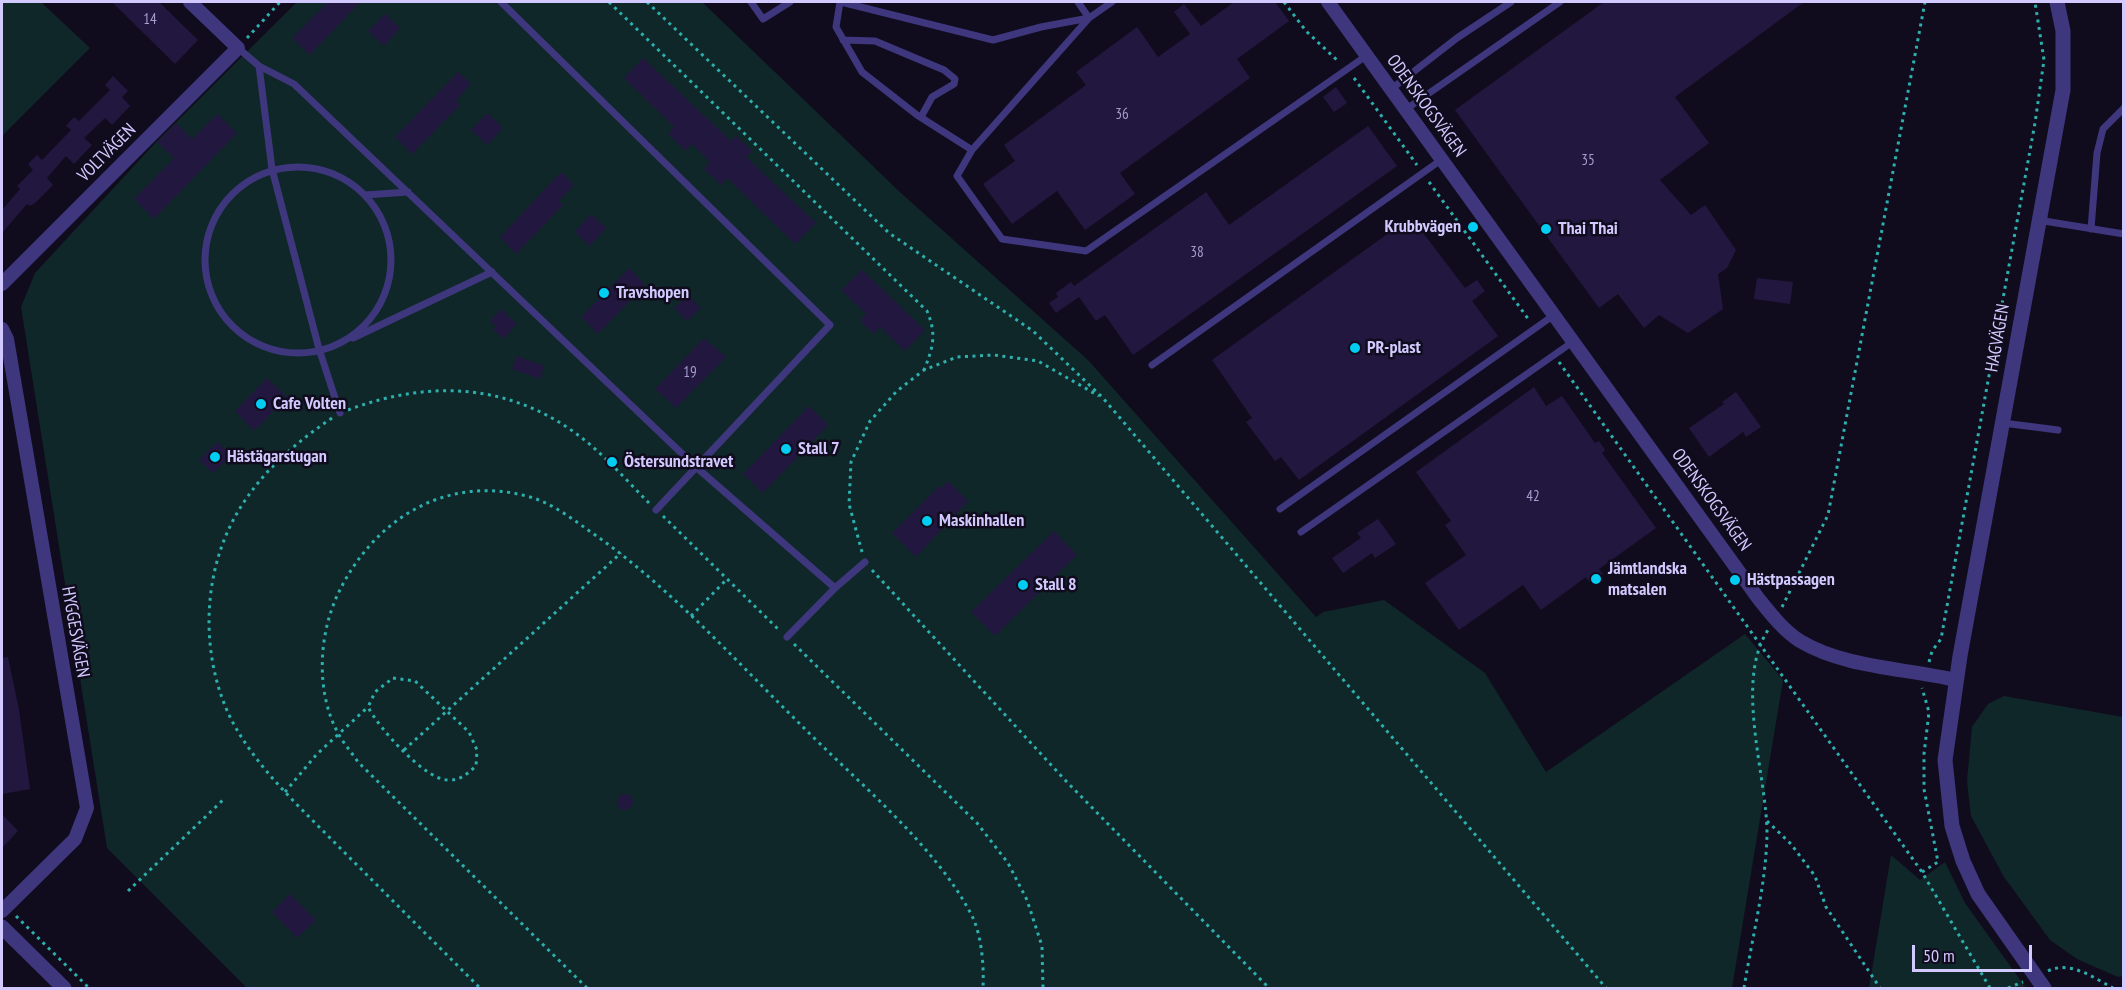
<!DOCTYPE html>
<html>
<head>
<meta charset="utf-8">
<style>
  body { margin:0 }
  #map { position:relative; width:2125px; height:990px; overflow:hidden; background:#100c1e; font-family:"PT Sans Narrow",sans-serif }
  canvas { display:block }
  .frame { position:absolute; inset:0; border:3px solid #d2c9ff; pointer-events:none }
  .scale { position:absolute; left:1912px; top:945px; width:120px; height:27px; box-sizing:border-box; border:3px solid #d2c9ff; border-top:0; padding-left:8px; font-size:18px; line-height:21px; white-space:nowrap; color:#d2c9ff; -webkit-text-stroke:4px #100c1e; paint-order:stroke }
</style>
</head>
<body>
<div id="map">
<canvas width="2125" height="990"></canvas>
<div class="frame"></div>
<div class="scale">50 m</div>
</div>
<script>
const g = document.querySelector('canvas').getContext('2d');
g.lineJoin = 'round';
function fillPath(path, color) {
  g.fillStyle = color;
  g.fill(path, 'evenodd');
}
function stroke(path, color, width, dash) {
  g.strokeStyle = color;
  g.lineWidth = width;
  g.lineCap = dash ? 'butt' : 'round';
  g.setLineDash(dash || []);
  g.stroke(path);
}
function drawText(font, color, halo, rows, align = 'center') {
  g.font = font + ' "PT Sans Narrow",sans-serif';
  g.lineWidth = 5;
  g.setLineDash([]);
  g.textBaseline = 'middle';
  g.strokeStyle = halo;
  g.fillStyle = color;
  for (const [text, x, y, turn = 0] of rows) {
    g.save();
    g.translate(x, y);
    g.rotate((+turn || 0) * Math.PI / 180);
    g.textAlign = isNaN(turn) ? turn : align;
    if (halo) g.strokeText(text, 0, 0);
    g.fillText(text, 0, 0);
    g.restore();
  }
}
fillPath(new Path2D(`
  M 2,2 L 41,2 L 90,48 L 2,136 Z
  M 297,2 L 702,2 L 902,194 L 1088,360 L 1316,617 L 1323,612 L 1384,600 L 1485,673 L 1546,772 L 1745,634 L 1783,680 L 1732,988 L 247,988 L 107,848 L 21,307 L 35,273 L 157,141 Z
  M 2004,696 L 2123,717 L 2123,976 L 2118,977 L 2077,959 L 2050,940 L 2004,877 L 1971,816 L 1967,781 L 1972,727 L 1988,704 Z
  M 1891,855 L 1920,880 L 1945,862 L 1965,903 L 2026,988 L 1869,988 Z`), '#0f2728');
fillPath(new Path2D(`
  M 112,2 L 159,2 L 198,40 L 175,64 Z
  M 328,2 L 360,2 L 310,55 L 292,38 Z
  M 1234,2 L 1275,2 L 1289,21 L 1237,59 L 1250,78 L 1120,173 L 1135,194 L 1085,230 L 1057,191 L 1012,224 L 983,184 L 1015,161 L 1004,145 L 1086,85 L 1076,72 L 1137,27 L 1158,57 L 1190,34 L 1174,12 L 1184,4 L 1201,26 Z
  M 1604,2 L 1804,2 L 1675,97 L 1709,143 L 1660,180 L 1691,215 L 1705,205 L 1736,250 L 1727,268 L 1718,274 L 1723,309 L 1688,333 L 1659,315 L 1644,328 L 1618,294 L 1599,308 L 1455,110 Z
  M 385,14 L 400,28 L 384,46 L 368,31 Z
  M 643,58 L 731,141 L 736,136 L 752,151 L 746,157 L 816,223 L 795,244 L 727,178 L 721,185 L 704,169 L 710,162 L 692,144 L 686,151 L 668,134 L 674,127 L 624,78 Z
  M 458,72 L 471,84 L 456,101 L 460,105 L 412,154 L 395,137 Z
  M 113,76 L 128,91 L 122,97 L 130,106 L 112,125 L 105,118 L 84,138 L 92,145 L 74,164 L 66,156 L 47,178 L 53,185 L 35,203 L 30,206 L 27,204 L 2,233 L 2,210 L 20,189 L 17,186 L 33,170 L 28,164 L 37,155 L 42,160 L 71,130 L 66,126 L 74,117 L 79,121 L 110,90 L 105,85 Z
  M 1336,87 L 1347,103 L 1334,112 L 1323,97 Z
  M 487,113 L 503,128 L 487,145 L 471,130 Z
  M 217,114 L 237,133 L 154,219 L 134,199 L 174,158 L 157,142 L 176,123 L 192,139 Z
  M 1368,126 L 1397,166 L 1133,355 L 1105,315 L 1096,321 L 1079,297 L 1056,313 L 1049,303 L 1058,297 L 1056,293 L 1071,282 L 1074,286 L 1206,192 L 1229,225 Z
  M 561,172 L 574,185 L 559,201 L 563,205 L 516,254 L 500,237 Z
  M 591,214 L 606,228 L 590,246 L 575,232 Z
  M 1411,217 L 1465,288 L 1477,280 L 1485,291 L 1472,301 L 1498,336 L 1299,480 L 1281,457 L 1275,461 L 1246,422 L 1252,418 L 1212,360 Z
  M 629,268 L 645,285 L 598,334 L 581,317 Z
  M 862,270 L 925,330 L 905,351 L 880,327 L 874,334 L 860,321 L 866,314 L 841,290 Z
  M 1757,278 L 1793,282 L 1790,304 L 1754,299 Z
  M 688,295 L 701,308 L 687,321 L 674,308 Z
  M 501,309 L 517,324 L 503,339 L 493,329 L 496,326 L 490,321 Z
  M 704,338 L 726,357 L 676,408 L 655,389 Z
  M 517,356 L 544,366 L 540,379 L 512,369 Z
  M 267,378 L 287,397 L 254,431 L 235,411 Z
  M 1534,387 L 1546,406 L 1562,396 L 1595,443 L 1599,441 L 1605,450 L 1602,453 L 1656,528 L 1599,569 L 1603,574 L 1590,583 L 1586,577 L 1541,610 L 1523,585 L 1459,630 L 1425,583 L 1466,555 L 1445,525 L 1451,521 L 1416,472 Z
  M 1736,392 L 1761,427 L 1746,437 L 1743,432 L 1709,457 L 1689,428 L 1724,404 L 1722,402 Z
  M 809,406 L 828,425 L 763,493 L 743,474 Z
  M 217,442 L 231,455 L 213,473 L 199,460 Z
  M 948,481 L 968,501 L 916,557 L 892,533 L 939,486 L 941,488 Z
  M 1378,519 L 1396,544 L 1375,558 L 1372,553 L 1343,573 L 1332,558 L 1361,538 L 1357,533 Z
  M 1054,531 L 1077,555 L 995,636 L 971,612 Z
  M 8,657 L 19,710 L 30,789 L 2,794 L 2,658 Z
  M617 802a8 8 0 1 1 16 0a8 8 0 1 1-16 0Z
  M 2,814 L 18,831 L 2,848 Z
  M 290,894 L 316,920 L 297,938 L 272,912 Z`), '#22183f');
stroke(new Path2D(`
  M 609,2 L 927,311 C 937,334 933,348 924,370
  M 647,2 L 889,233 L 1033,331 L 1103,398 L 1606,988
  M 1284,2 L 1306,31 L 1339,62
  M 247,38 L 280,2
  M 1354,78 L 1417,165
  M 1429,182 L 1529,320
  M 1559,362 L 1922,872 L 1990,988
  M 348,410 C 433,378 516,384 587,442 C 609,460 629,483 649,503
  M 332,418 C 298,441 267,467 244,502 C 202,564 198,652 231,719 C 257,769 300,807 339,847 C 386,894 433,941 480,988
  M 663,516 L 780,631
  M 862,552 L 849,504 L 851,462 L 870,421 L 897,391 L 924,370 L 957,357 L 994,355 L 1038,361 L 1099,396
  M 872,570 L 1064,779 L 1269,988
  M 1782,607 L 1828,515 L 1925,2
  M 691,616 L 727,579
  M 794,644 L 977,823 L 1008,863 L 1027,900 L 1042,946 L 1043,988
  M 1929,662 L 1932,651 L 1941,639 L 2035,123 L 2044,60 L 2035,2
  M 393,678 L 415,681 L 469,732 L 477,750 L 476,766 C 467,774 460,781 447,780 C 423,778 379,728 368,707 L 375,692 Z
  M 404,750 L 621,553
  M 285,792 L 317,754 L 368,707
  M 1767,821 L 1791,844 L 1815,876 L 1826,907 L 1880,988
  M 1922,872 L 1938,862 L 1924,789 L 1924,754 L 1929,712 L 1922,688
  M 128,891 L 224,799
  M 16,916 L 89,988
  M 2048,971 C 2070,960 2094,978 2113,988
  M 587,988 L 358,762 C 352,753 345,745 339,735 C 316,694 318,638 337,596 C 372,520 446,473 530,497 C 551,503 570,517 588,530 C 667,584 732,657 800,724 C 855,780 938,847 973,918 C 982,938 984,967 983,988
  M 1744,988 C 1752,938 1766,885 1767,834 C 1767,776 1734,682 1768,630
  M 2008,988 L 2023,982`), '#2dafae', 3, [3, 4.5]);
stroke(new Path2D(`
  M 501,2 L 830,325 L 656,510
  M 751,2 L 763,19 L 790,2
  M 840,2 L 836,27 L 862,72 L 917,115 L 972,150
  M 841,2 L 993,40 L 1041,27 L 1089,18 L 1078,2
  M 1112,2 L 1089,18 L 972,150 L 957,176 L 1002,239 L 1086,251 L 1366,56
  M 843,40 L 875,41 L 944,70 L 955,79 L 954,84 L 932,97 L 921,117
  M 238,48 L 259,66 L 294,84 L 696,467 L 835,588 L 787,637
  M 259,66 L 272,169 L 319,349 L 340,413
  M 1390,90 L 1457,38 L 1511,2
  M 1405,110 L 1560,2
  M205 260a93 93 0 1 1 186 0a93 93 0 1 1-186 0Z
  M 365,195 L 408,192
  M 2038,220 L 2124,234
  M 2091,229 L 2097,153 L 2103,129 L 2124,108
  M 353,338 L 492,272
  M 1152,365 L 1441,160
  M 2003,423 L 2058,430
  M 1280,509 L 1554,315
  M 1301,532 L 1574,341
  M 835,588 L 865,562`), '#3e377d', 7);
stroke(new Path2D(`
  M 1328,2 L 1758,598 C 1770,613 1783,630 1800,641 C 1845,668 1905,668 1956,680
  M 2,284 L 238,48 L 190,2
  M 2,329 L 7,339 L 87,808 L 75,839 L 2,911`), '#3e377d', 14);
stroke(new Path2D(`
  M 2,927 L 64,988
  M 2044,988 L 1978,894 L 1963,861 L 1952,826 L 1945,760 L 1960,656 L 2063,90 L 2063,31 L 2057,2`), '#3e377d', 15);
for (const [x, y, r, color] of [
  [1473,227,6,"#01cdf3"],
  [1546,229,6,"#01cdf3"],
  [604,293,6,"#01cdf3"],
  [1355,348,6,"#01cdf3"],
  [261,404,6,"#01cdf3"],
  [786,449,6,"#01cdf3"],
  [215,457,6,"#01cdf3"],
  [612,462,6,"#01cdf3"],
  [927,521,6,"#01cdf3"],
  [1596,579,6,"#01cdf3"],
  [1735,580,6,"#01cdf3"],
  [1023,585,6,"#01cdf3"]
]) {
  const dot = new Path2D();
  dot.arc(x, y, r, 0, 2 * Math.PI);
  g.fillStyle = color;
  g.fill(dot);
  stroke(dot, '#100c1e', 2);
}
drawText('15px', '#a69dcf', null, [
  ["14",150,20],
  ["36",1122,115],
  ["35",1588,161],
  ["38",1197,253],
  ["19",690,373],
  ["42",1533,497]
]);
drawText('18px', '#d2c9ff', '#100c1e', [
  ["ODENSKOGSVÄGEN",1426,106,54],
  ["VOLTVÄGEN",107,153,-45],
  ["HAGVÄGEN",1998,338,-80],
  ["ODENSKOGSVÄGEN",1711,500,54],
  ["HYGGESVÄGEN",75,632,80]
]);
drawText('bold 18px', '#d2c9ff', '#100c1e', [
  ["Krubbvägen",1461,227,"right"],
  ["Thai Thai",1558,229],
  ["Travshopen",616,293],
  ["PR-plast",1367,348],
  ["Cafe Volten",273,404],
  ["Stall 7",798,449],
  ["Hästägarstugan",227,457],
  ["Östersundstravet",624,462],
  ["Maskinhallen",939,521],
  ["Jämtlandska",1608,569],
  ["matsalen",1608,590],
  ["Hästpassagen",1747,580],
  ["Stall 8",1035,585]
], 'left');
</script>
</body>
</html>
